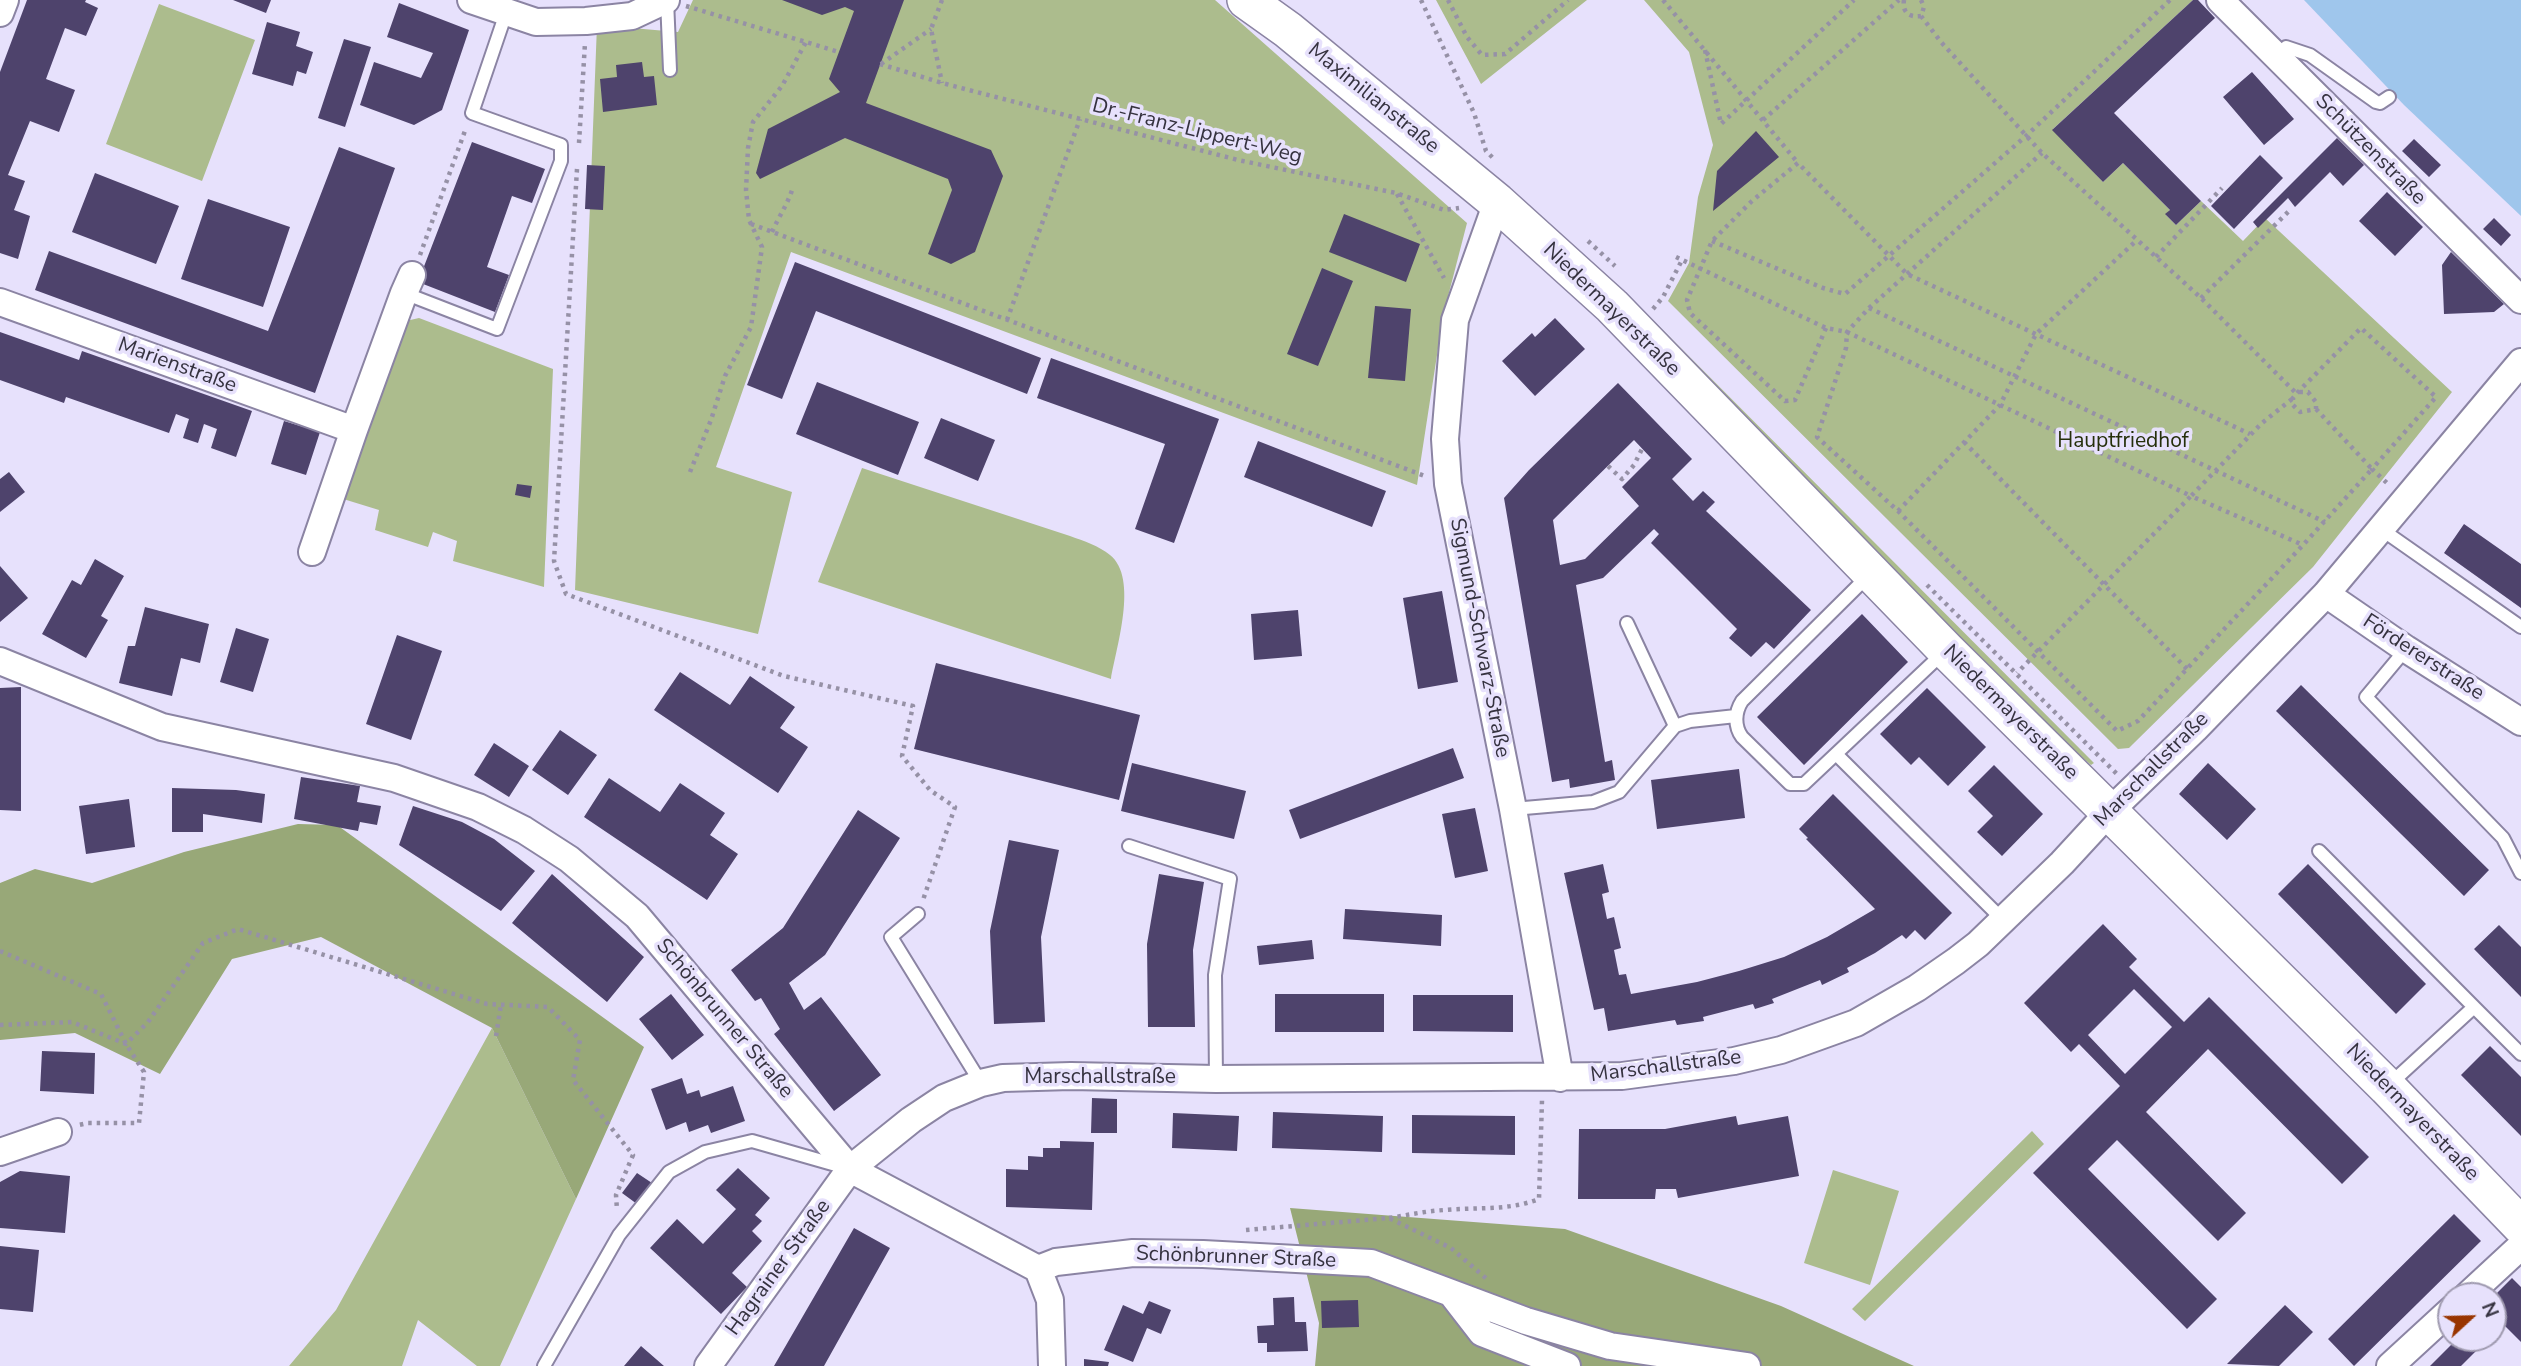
<!DOCTYPE html>
<html>
<head>
<meta charset="utf-8">
<style>
  body { margin:0 }
  #map { position:relative; width:2521px; height:1366px; overflow:hidden; background:#e7e1fc; font-family:"Nunito Sans",sans-serif }
  canvas { display:block }
  .north { position:absolute; left:2437px; top:1282px; width:70px; height:70px; box-sizing:border-box; background:#e7e1fc; border:2px solid #a09bb0; border-radius:50%; rotate:68deg; font-size:19px; font-weight:700; line-height:28px; text-align:center; color:#35323f }
  .north::after { content:''; display:block; margin:auto; width:24px; height:32px; background:#993500; clip-path:polygon(50% 0,100% 100%,50% 72%,0 100%) }
</style>
</head>
<body>
<div id="map">
<canvas width="2521" height="1366"></canvas>
<div class="north">N</div>
</div>
<script>
const g = document.querySelector('canvas').getContext('2d');
g.lineJoin = 'round';
function fillPath(path, color) {
  g.fillStyle = color;
  g.fill(path, 'evenodd');
}
function stroke(path, color, width, dash) {
  g.strokeStyle = color;
  g.lineWidth = width;
  g.lineCap = dash ? 'butt' : 'round';
  g.setLineDash(dash || []);
  g.stroke(path);
}
function drawText(font, color, halo, rows, align = 'center') {
  g.font = font + ' "Nunito Sans",sans-serif';
  g.lineWidth = 7;
  g.setLineDash([]);
  g.textBaseline = 'middle';
  g.strokeStyle = halo;
  g.fillStyle = color;
  for (const [text, x, y, turn = 0] of rows) {
    g.save();
    g.translate(x, y);
    g.rotate((+turn || 0) * Math.PI / 180);
    g.textAlign = isNaN(turn) ? turn : align;
    if (halo) g.strokeText(text, 0, 0);
    g.fillText(text, 0, 0);
    g.restore();
  }
}
fillPath(new Path2D(`
  M 693,0 L 1215,0 L 1467,223 L 1443,316 L 1417,485 L 791,252 L 716,467 L 792,492 L 758,634 L 575,590 L 597,25 L 678,32 Z
  M 1436,0 L 1587,0 L 1481,84 Z
  M 1644,0 L 2193,0 L 2053,129 L 2103,182 L 2123,163 L 2170,210 L 2166,215 L 2176,225 L 2201,201 L 2243,241 L 2265,218 L 2452,392 L 2313,567 L 2133,744 L 2129,748 L 2118,749 L 1668,301 L 1689,263 L 1698,197 L 1713,145 L 1689,52 Z
  M 159,4 L 255,40 L 202,181 L 106,144 Z
  M 1633,300 L 2094,763 L 2091,765 L 2048,728 L 1630,305 Z
  M 419,318 L 553,369 L 544,587 L 453,561 L 457,541 L 433,532 L 428,547 L 375,530 L 379,510 L 340,498 L 406,321 Z
  M 862,468 L 1070,536 C 1084,541 1099,546 1110,555 C 1139,578 1116,648 1111,679 L 818,582 Z
  M 492,1028 L 576,1199 L 500,1366 L 477,1366 L 418,1320 L 402,1366 L 289,1366 L 336,1310 Z
  M 2032,1131 L 2044,1144 L 1865,1321 L 1852,1309 Z
  M 1833,1170 L 1899,1191 L 1870,1285 L 1804,1263 Z`), '#acbc8d');
fillPath(new Path2D(`
  M 298,824 L 337,825 L 644,1047 L 576,1199 L 492,1028 L 321,937 L 232,959 L 160,1074 L 75,1033 L 0,1040 L 0,883 L 35,869 L 92,883 L 184,852 Z
  M 1290,1208 L 1565,1229 L 1781,1306 L 1914,1366 L 1315,1366 L 1319,1323 Z`), '#98a878');
fillPath(new Path2D(`
  M 2304,0 L 2521,0 L 2521,216 L 2404,105 Z`), '#9fc6ec');
fillPath(new Path2D(`
  M 27,0 L 86,0 L 85,2 L 98,8 L 86,36 L 65,28 L 46,79 L 75,90 L 59,132 L 30,121 L 8,175 L 25,181 L 14,210 L 30,216 L 18,259 L 0,253 L 0,72 Z
  M 233,0 L 271,0 L 266,13 Z
  M 782,0 L 904,0 L 866,103 L 991,150 L 1003,176 L 975,252 L 951,264 L 928,254 L 952,190 L 948,179 L 845,138 L 760,179 L 756,173 L 768,129 L 840,92 L 829,79 L 854,11 L 845,7 L 822,15 Z
  M 2193,0 L 2198,0 L 2215,18 L 2114,113 L 2201,201 L 2176,225 L 2165,214 L 2170,210 L 2123,163 L 2103,182 L 2052,130 Z
  M 399,3 L 469,30 L 442,110 L 414,125 L 360,105 L 374,62 L 421,78 L 433,53 L 387,37 Z
  M 267,22 L 300,32 L 296,46 L 313,52 L 306,74 L 297,71 L 293,86 L 252,74 Z
  M 344,39 L 371,47 L 345,127 L 318,118 Z
  M 642,62 L 644,77 L 654,76 L 657,105 L 603,112 L 600,79 L 617,77 L 616,65 Z
  M 2252,72 L 2294,119 L 2264,145 L 2223,97 Z
  M 1756,131 L 1779,157 L 1713,211 L 1717,171 Z
  M 2337,138 L 2364,165 L 2343,186 L 2330,172 L 2295,207 L 2288,198 L 2258,228 L 2253,222 Z
  M 2414,139 L 2441,165 L 2429,177 L 2402,151 Z
  M 472,142 L 545,169 L 532,203 L 512,196 L 487,267 L 509,275 L 495,312 L 418,282 Z
  M 339,147 L 395,168 L 315,393 L 35,290 L 49,251 L 268,331 Z
  M 2260,155 L 2283,178 L 2234,229 L 2211,206 Z
  M 587,165 L 605,166 L 603,210 L 585,209 Z
  M 95,173 L 179,206 L 156,264 L 72,232 Z
  M 2387,192 L 2423,227 L 2395,256 L 2359,221 Z
  M 208,199 L 290,227 L 263,307 L 181,279 Z
  M 1344,214 L 1420,244 L 1406,282 L 1329,252 Z
  M 2494,218 L 2511,235 L 2501,246 L 2483,229 Z
  M 2451,252 L 2504,304 L 2494,312 L 2444,314 L 2442,265 Z
  M 795,262 L 1041,358 L 1027,394 L 816,311 L 782,399 L 747,385 Z
  M 1322,268 L 1353,281 L 1318,366 L 1287,354 Z
  M 1375,306 L 1411,309 L 1405,381 L 1368,378 Z
  M 1555,318 L 1585,349 L 1535,396 L 1502,361 L 1532,333 L 1535,337 Z
  M 0,332 L 79,360 L 82,351 L 252,411 L 236,457 L 211,448 L 217,429 L 204,424 L 198,443 L 183,438 L 189,419 L 176,414 L 169,433 L 66,397 L 64,403 L 0,380 Z
  M 1051,358 L 1219,419 L 1174,543 L 1135,529 L 1165,444 L 1037,398 Z
  M 817,382 L 919,422 L 898,475 L 796,434 Z
  M 1618,383 L 1692,459 L 1672,479 L 1693,501 L 1703,491 L 1715,502 L 1706,511 L 1811,610 L 1774,649 L 1766,642 L 1751,657 L 1729,638 L 1737,629 L 1651,543 L 1659,534 L 1654,529 L 1603,578 L 1576,585 L 1605,762 L 1612,760 L 1615,780 L 1570,788 L 1569,779 L 1552,782 L 1504,498 L 1529,470 ZM 1634,440 L 1651,458 L 1622,487 L 1639,506 L 1585,559 L 1560,565 L 1553,520 Z
  M 941,418 L 995,440 L 978,481 L 924,458 Z
  M 284,421 L 320,432 L 306,475 L 271,464 Z
  M 1258,441 L 1386,491 L 1372,527 L 1244,477 Z
  M 9,472 L 25,492 L 0,512 L 0,479 Z
  M 517,484 L 532,486 L 530,498 L 515,495 Z
  M 2464,524 L 2521,564 L 2521,608 L 2444,553 Z
  M 95,559 L 124,576 L 101,616 L 108,620 L 86,658 L 42,634 L 72,580 L 81,585 Z
  M 0,566 L 28,598 L 0,622 Z
  M 1442,591 L 1458,682 L 1418,689 L 1403,598 Z
  M 145,607 L 209,624 L 200,663 L 181,658 L 172,696 L 119,683 L 128,646 L 135,646 Z
  M 1298,610 L 1302,656 L 1254,660 L 1251,614 Z
  M 1862,614 L 1908,662 L 1804,765 L 1757,717 Z
  M 236,628 L 269,639 L 253,692 L 220,682 Z
  M 397,635 L 442,651 L 411,740 L 366,724 Z
  M 936,663 L 1140,715 L 1119,800 L 914,749 Z
  M 680,672 L 730,705 L 750,676 L 795,707 L 780,728 L 808,747 L 778,793 L 654,710 Z
  M 2301,685 L 2489,870 L 2464,896 L 2276,711 Z
  M 21,687 L 21,811 L 0,810 L 0,688 Z
  M 1927,688 L 1986,747 L 1948,786 L 1919,757 L 1911,765 L 1880,734 Z
  M 560,730 L 597,755 L 568,795 L 532,770 Z
  M 494,743 L 529,766 L 509,797 L 474,775 Z
  M 1453,748 L 1464,778 L 1300,839 L 1289,810 Z
  M 1132,763 L 1246,791 L 1234,839 L 1121,811 Z
  M 2208,763 L 2256,809 L 2227,840 L 2179,794 Z
  M 1994,765 L 2043,814 L 2002,856 L 1977,832 L 1993,816 L 1968,791 Z
  M 1739,769 L 1745,818 L 1657,829 L 1651,780 Z
  M 301,777 L 360,786 L 357,802 L 381,806 L 377,825 L 360,822 L 358,831 L 294,819 Z
  M 609,778 L 660,812 L 680,783 L 725,813 L 710,835 L 738,854 L 707,900 L 584,817 Z
  M 172,788 L 236,790 L 265,794 L 262,823 L 203,814 L 203,832 L 172,832 Z
  M 1833,794 L 1952,913 L 1925,940 L 1915,930 L 1906,939 L 1902,935 L 1875,953 L 1847,968 L 1849,972 L 1822,985 L 1820,980 L 1772,999 L 1774,1003 L 1755,1009 L 1753,1004 L 1703,1017 L 1704,1021 L 1677,1025 L 1675,1020 L 1608,1031 L 1604,1008 L 1594,1010 L 1564,873 L 1603,864 L 1609,892 L 1602,894 L 1607,919 L 1614,917 L 1621,948 L 1614,950 L 1619,975 L 1626,974 L 1631,994 L 1697,982 L 1739,971 L 1784,957 L 1827,937 L 1875,909 L 1806,839 L 1808,838 L 1799,829 Z
  M 129,799 L 135,847 L 86,854 L 79,806 Z
  M 413,806 L 462,822 L 494,839 L 535,871 L 501,911 L 399,845 Z
  M 1475,808 L 1488,871 L 1455,878 L 1442,814 Z
  M 858,810 L 900,838 L 825,955 L 789,983 L 804,1010 L 821,997 L 881,1075 L 834,1111 L 774,1034 L 780,1029 L 761,998 L 755,1001 L 731,970 L 783,928 Z
  M 1009,840 L 1059,850 L 1041,937 L 1045,1022 L 994,1024 L 990,931 Z
  M 2308,864 L 2426,984 L 2396,1014 L 2278,894 Z
  M 552,874 L 644,957 L 607,1002 L 512,923 Z
  M 1159,874 L 1204,882 L 1193,950 L 1195,1027 L 1148,1027 L 1147,944 Z
  M 1345,909 L 1442,915 L 1441,946 L 1343,939 Z
  M 2103,924 L 2137,959 L 2129,967 L 2184,1022 L 2209,997 L 2369,1157 L 2342,1184 L 2208,1049 L 2146,1112 L 2246,1213 L 2218,1241 L 2117,1140 L 2088,1169 L 2217,1299 L 2187,1329 L 2033,1173 L 2120,1086 L 2079,1044 L 2071,1052 L 2024,1003 ZM 2134,989 L 2172,1027 L 2125,1074 L 2088,1035 Z
  M 2499,925 L 2521,947 L 2521,997 L 2474,949 Z
  M 1312,940 L 1314,959 L 1259,965 L 1257,946 Z
  M 671,994 L 704,1035 L 672,1060 L 639,1019 Z
  M 1275,994 L 1384,994 L 1384,1032 L 1275,1032 Z
  M 1413,995 L 1513,995 L 1513,1032 L 1413,1031 Z
  M 2490,1046 L 2521,1077 L 2521,1136 L 2461,1075 Z
  M 42,1051 L 95,1053 L 94,1094 L 40,1091 Z
  M 682,1078 L 687,1094 L 699,1090 L 701,1097 L 733,1086 L 745,1121 L 711,1133 L 708,1125 L 689,1132 L 686,1122 L 666,1130 L 651,1089 Z
  M 1092,1098 L 1117,1099 L 1117,1133 L 1091,1133 Z
  M 1273,1112 L 1383,1116 L 1382,1152 L 1272,1148 Z
  M 1173,1113 L 1239,1116 L 1237,1151 L 1172,1148 Z
  M 1412,1115 L 1515,1116 L 1515,1155 L 1412,1153 Z
  M 1736,1116 L 1738,1125 L 1788,1116 L 1799,1176 L 1678,1198 L 1676,1189 L 1656,1189 L 1655,1199 L 1578,1199 L 1579,1129 L 1665,1129 Z
  M 1060,1141 L 1094,1142 L 1092,1210 L 1006,1207 L 1006,1169 L 1028,1170 L 1028,1156 L 1043,1157 L 1043,1148 L 1060,1148 Z
  M 738,1168 L 770,1198 L 755,1215 L 762,1221 L 752,1231 L 762,1241 L 732,1273 L 747,1287 L 721,1314 L 650,1248 L 677,1219 L 703,1244 L 736,1209 L 716,1190 Z
  M 20,1171 L 70,1176 L 65,1233 L 0,1228 L 0,1182 Z
  M 637,1173 L 652,1183 L 637,1204 L 622,1193 Z
  M 2454,1214 L 2481,1241 L 2354,1366 L 2328,1339 Z
  M 854,1228 L 890,1248 L 824,1366 L 774,1366 Z
  M 0,1246 L 39,1250 L 33,1312 L 0,1309 Z
  M 2512,1278 L 2521,1287 L 2521,1342 L 2493,1314 L 2493,1297 Z
  M 1294,1297 L 1295,1322 L 1306,1322 L 1308,1351 L 1267,1352 L 1267,1343 L 1258,1343 L 1257,1326 L 1274,1325 L 1273,1298 Z
  M 1358,1300 L 1359,1327 L 1322,1328 L 1321,1301 Z
  M 1149,1301 L 1171,1310 L 1161,1334 L 1147,1328 L 1133,1362 L 1104,1350 L 1123,1305 L 1143,1314 Z
  M 2285,1305 L 2313,1332 L 2279,1366 L 2227,1364 Z
  M 2458,1338 L 2478,1338 L 2484,1343 L 2461,1366 L 2430,1366 Z
  M 641,1346 L 664,1366 L 624,1366 Z
  M 1084,1359 L 1109,1362 L 1108,1366 L 1084,1366 Z`), '#4e436c');
const service = new Path2D(`
  M 667,0 L 670,70
  M 2286,47 L 2310,55 L 2376,102 L 2380,103 L 2389,97
  M 404,293 L 497,329 L 561,161 L 561,145 L 472,113 L 506,13
  M 2381,529 L 2521,627
  M 1868,576 L 1742,701 C 1735,712 1734,726 1742,737 L 1790,784 L 1804,784 L 1943,653
  M 1627,623 L 1675,726
  M 2406,649 L 2366,697 L 2503,838 L 2521,873
  M 1836,754 L 2003,920
  M 1513,809 L 1593,802 L 1619,792 L 1675,726 L 1690,721 L 1736,716
  M 1129,846 L 1230,879 L 1215,975 L 1216,1079
  M 2319,851 L 2474,1007 L 2390,1084
  M 918,914 L 891,937 L 981,1083
  M 2474,1007 L 2521,1054
  M 544,1366 L 619,1235 L 669,1172 L 705,1152 L 752,1141 L 843,1167`);
const minor = new Path2D(`
  M 471,0 L 536,22 L 586,21 L 632,16 L 666,0
  M 2220,0 L 2521,300
  M 0,13 L 5,0
  M 1497,202 L 1455,320 L 1445,439 L 1448,484 L 1513,809 L 1560,1078
  M 0,302 L 354,430 L 404,293 L 412,275
  M 312,552 L 354,430
  M 2326,594 L 2406,649 L 2521,722
  M 0,661 L 162,727 L 394,778 L 478,807 L 524,830 L 569,859 L 637,916 L 850,1169 L 1038,1269
  M 0,1152 L 58,1132
  M 1038,1269 L 1056,1262 L 1133,1253 L 1203,1254 L 1371,1263 L 1526,1321 L 1610,1346 L 1747,1366
  M 1038,1269 L 1050,1300 L 1052,1366
  M 1451,1293 L 1482,1333 L 1567,1366
  M 2467,1296 L 2521,1246
  M 708,1366 L 850,1169 L 911,1120 L 944,1098 L 981,1083 L 1003,1078 L 1071,1076 L 1216,1079 L 1622,1076 L 1734,1061 L 1781,1050 L 1856,1023 L 1917,988 L 1956,961 L 1978,944 L 2062,863 L 2110,811 L 2195,729 L 2326,594 L 2521,362
  M 2390,1366 L 2451,1310`);
const secondary = new Path2D(`
  M 1246,0 L 1288,30 L 1497,202 L 1612,306 L 1946,650 L 2387,1087 L 2521,1226`);
stroke(service, '#8b84a3', 16);
stroke(minor, '#8b84a3', 30);
stroke(secondary, '#8b84a3', 40);
stroke(new Path2D(`
  M 942,0 L 931,29 L 942,83
  M 1421,0 L 1474,113 L 1486,151 L 1493,158
  M 1448,0 L 1467,37 L 1482,55 L 1505,54 L 1568,0
  M 1663,0 L 1798,163
  M 1904,0 C 1902,12 1909,18 1921,16
  M 1921,0 L 1924,7 L 1921,16 L 1941,42 L 2042,153 L 2201,298 L 2295,392 L 2308,392 L 2316,402 L 2316,409 L 2300,412 L 2293,405 L 2293,398 L 2298,392 L 2361,328 L 2436,397 L 2372,469 L 2388,484 L 2387,485
  M 686,6 L 839,52
  M 1705,50 L 1721,124 L 1854,0
  M 880,64 L 942,83 L 1238,160 L 1396,193 L 1444,210 L 1459,208
  M 881,64 L 931,29
  M 1763,120 L 1899,0
  M 579,143 L 585,43
  M 577,169 L 554,561 L 566,594 L 784,676 L 913,706 L 902,756 L 930,790 L 955,807 L 923,900
  M 1397,194 L 1444,278
  M 751,224 L 1425,476
  M 772,232 C 779,216 788,204 793,187
  M 1588,241 L 1615,266
  M 1712,241 L 1823,288 L 1845,294 L 2026,136 L 2170,0
  M 420,255 L 466,128
  M 1676,257 L 1826,328 L 1847,332 L 2191,496 L 2017,673
  M 2156,257 L 2222,188
  M 2201,298 L 2289,211
  M 1869,308 L 2042,153
  M 1653,309 L 1663,297 L 1682,260
  M 1007,320 L 1080,119
  M 1826,328 L 1795,400 L 1785,401 L 1690,313 L 1687,300 L 1712,241 L 1752,201 L 1798,163 L 1907,274 L 2250,434
  M 2292,399 L 2262,423 L 2191,496 L 2303,545
  M 2316,409 L 2372,469 L 2303,545 L 2138,721 L 2117,731 L 1898,511 L 1817,437 L 1846,348 L 1847,332 L 1869,308 L 2325,522
  M 1964,442 L 2187,669
  M 1608,466 L 1622,479 L 1634,465 L 1642,449
  M 690,472 L 711,420 L 725,376 L 751,327 L 762,247 L 749,220 L 746,190 L 748,148 L 753,122 L 782,86 L 806,42
  M 1898,511 L 2000,405 L 2036,334 L 2137,240
  M 1927,585 L 2117,774
  M 0,951 L 101,994 L 126,1044 L 144,1072 L 139,1123 L 88,1123 L 79,1125
  M 0,1025 L 72,1022 L 126,1044 L 148,1022 L 203,943 L 238,929 L 487,1004 L 548,1007 L 580,1040 L 573,1080 L 633,1155 L 616,1195 L 617,1210
  M 496,1036 L 501,1005
  M 1389,1218 C 1408,1215 1426,1211 1445,1210 C 1477,1207 1508,1211 1539,1199 L 1542,1100
  M 1246,1230 L 1389,1218 L 1451,1248 L 1488,1280`), '#9691a6', 4.5, [3.5, 5]);
stroke(service, '#fff', 12);
stroke(minor, '#fff', 26);
stroke(secondary, '#fff', 37);
drawText('21px', '#35323f', '#e7e1fc', [
  ["Maximilianstraße",1373,99,39],
  ["Dr.-Franz-Lippert-Weg",1197,132,14],
  ["Schützenstraße",2370,150,45],
  ["Niedermayerstraße",1611,310,44],
  ["Marienstraße",177,366,20],
  ["Sigmund-Schwarz-Straße",1479,638,79],
  ["Fördererstraße",2423,658,33],
  ["Niedermayerstraße",2010,713,45],
  ["Marschallstraße",2152,770,-45],
  ["Schönbrunner Straße",724,1019,50],
  ["Marschallstraße",1666,1067,-7],
  ["Marschallstraße",1100,1078],
  ["Niedermayerstraße",2412,1113,46],
  ["Schönbrunner Straße",1236,1258,2],
  ["Hagrainer Straße",779,1268,-54]
]);
drawText('21px', '#252f0a', '#e7e1fc', [
  ["Hauptfriedhof",2123,442]
]);
</script>
</body>
</html>
